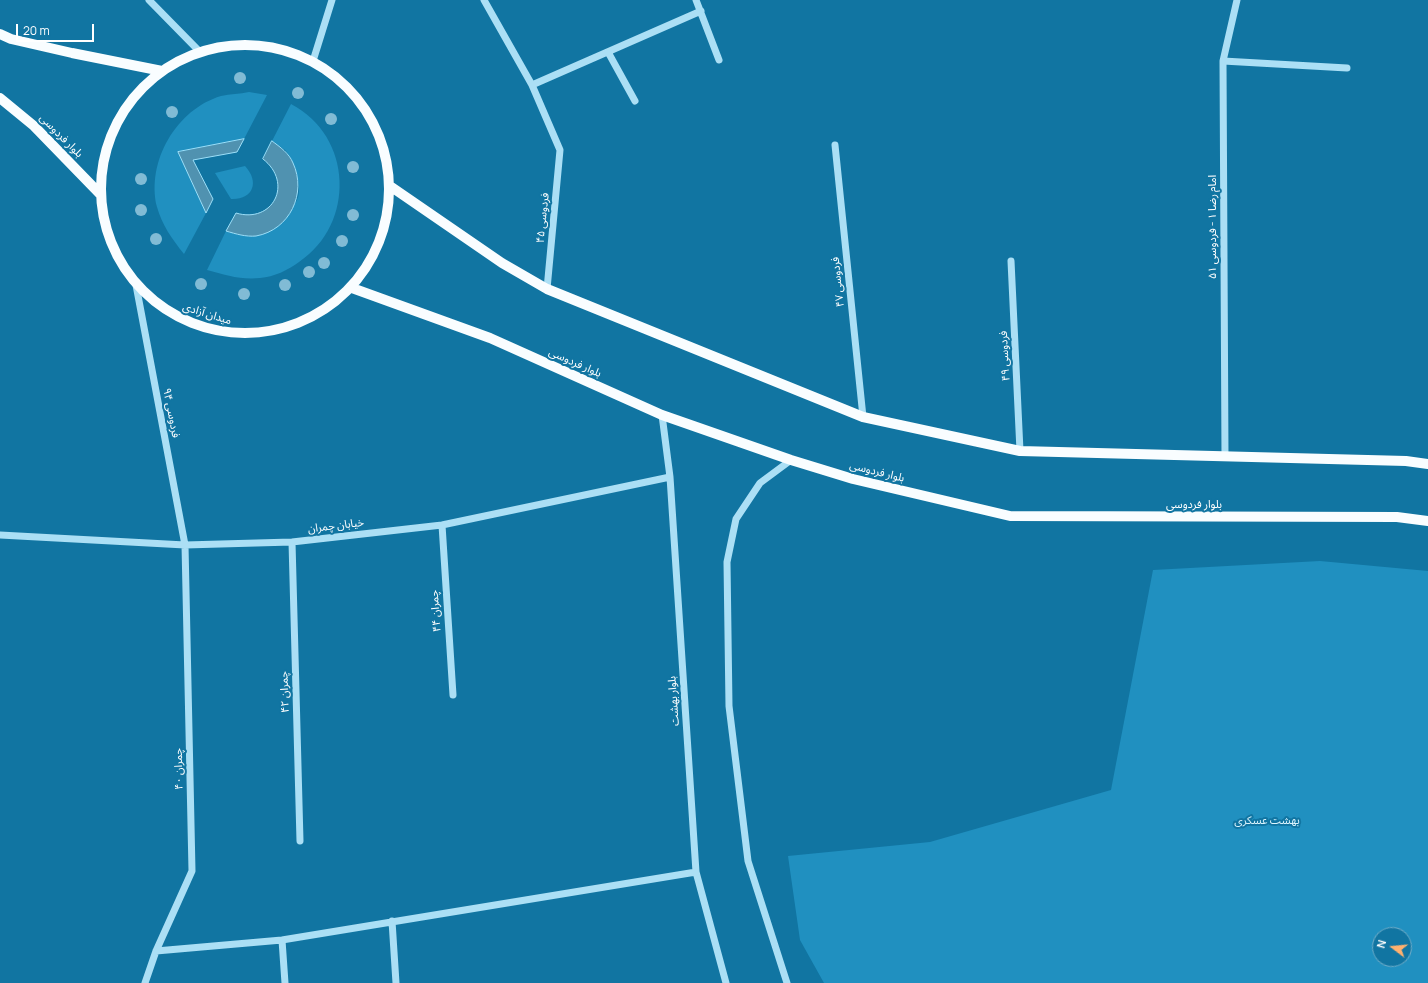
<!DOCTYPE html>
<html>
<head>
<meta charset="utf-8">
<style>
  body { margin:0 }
  #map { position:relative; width:1428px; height:983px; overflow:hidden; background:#1175a2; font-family:Manrope,sans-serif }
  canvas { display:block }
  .north { position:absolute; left:1372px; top:927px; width:40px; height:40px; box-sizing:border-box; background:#1175a2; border:1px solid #70acc7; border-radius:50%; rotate:286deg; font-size:11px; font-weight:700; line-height:16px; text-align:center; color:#fff }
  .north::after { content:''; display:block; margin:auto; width:14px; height:18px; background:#ffb16f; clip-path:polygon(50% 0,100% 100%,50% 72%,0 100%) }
  .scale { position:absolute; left:16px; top:24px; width:78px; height:18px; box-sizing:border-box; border:2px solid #fff; border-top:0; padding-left:5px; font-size:12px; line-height:14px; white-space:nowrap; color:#fff; -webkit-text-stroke:3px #1175a2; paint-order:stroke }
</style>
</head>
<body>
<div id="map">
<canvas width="1428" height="983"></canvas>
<div class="north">N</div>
<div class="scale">20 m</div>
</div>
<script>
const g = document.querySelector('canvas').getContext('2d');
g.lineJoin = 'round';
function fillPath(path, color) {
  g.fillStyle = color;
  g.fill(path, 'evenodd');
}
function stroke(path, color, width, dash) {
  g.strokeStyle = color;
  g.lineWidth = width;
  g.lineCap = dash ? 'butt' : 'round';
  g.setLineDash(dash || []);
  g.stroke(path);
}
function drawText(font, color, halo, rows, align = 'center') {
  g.font = font + ' Manrope,"Noto Sans Arabic",sans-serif';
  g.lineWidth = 4;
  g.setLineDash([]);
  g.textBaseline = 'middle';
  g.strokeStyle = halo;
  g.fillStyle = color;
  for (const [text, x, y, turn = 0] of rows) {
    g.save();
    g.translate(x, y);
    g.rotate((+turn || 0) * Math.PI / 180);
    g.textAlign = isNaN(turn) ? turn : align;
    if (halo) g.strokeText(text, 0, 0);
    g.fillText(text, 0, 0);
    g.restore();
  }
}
fillPath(new Path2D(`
  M 249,92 L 267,95 L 244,139 L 178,152 L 206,213 L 184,254 C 172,239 162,225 157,207 C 146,161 177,109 221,96 C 230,94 240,94 249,92 Z
  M 291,104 C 353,136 356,224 299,262 C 288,270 274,277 260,278 C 241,280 225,275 207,270 L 226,231 C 255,240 263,239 283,216 C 287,212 293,207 296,202 C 304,189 295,161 285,150 C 281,147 276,144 272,141 Z
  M 245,166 C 260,182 253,200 231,199 L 215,173 Z
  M 1320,561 L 1428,571 L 1428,983 L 824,983 L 800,940 L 788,856 L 930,842 L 1111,790 L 1153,570 ZM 1380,935 L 1404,935 L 1404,959 L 1380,959 Z`), '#2090c0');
const water = new Path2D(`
  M 244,139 L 237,152 L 193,160 L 213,199 L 206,213 L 178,152 Z
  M 272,141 C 280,147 289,153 293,163 C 307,193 290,230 256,236 C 246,237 236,234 226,231 L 236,213 C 273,224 294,183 263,159 Z`);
fillPath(water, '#5092b0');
stroke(water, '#9ddff8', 1);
stroke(new Path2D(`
  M 149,0 L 200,52
  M 484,0 L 532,85 L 560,150 L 547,289
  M 696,0 L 719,60
  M 608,52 L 635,101
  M 313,61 L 332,0
  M 1223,61 L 1347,68
  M 532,85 L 701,11
  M 835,145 L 863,417
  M 1011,261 L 1020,451
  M 136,285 L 185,545 L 192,871 L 156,951 L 145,983
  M 662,415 L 670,477 L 696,872 L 726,983
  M 1225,456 L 1223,61 L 1237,0
  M 442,525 L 453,695
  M 0,535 L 185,545 L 292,542 L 442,525 L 670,477
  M 292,542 L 300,841
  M 392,921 L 396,983
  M 282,940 L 285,983
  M 156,951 L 282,940 L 696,872
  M 787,983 L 748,861 L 729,706 L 727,562 L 736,519 L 760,483 L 791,460`), '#abdff5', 7);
stroke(new Path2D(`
  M 0,34 L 11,39 L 72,53 L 162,71
  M101 189a144 144 0 1 1 288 0a144 144 0 1 1-288 0Z
  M 0,98 L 34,126 L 101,195
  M 390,186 L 502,263 L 547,289 L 863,417 L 1020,451 L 1406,461 L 1428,464
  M 352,288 L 490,338 L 662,415 L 791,460 L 853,479 L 1010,516 L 1397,517 L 1428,521`), '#f9fdff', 10);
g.fillStyle = '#81bbd5';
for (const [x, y] of [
  [240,78],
  [298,93],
  [172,112],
  [331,119],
  [353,167],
  [141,179],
  [141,210],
  [353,215],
  [156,239],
  [342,241],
  [324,263],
  [309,272],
  [201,284],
  [285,285],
  [244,294]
]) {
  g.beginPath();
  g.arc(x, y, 6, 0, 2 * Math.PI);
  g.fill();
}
drawText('11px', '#fff', '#1175a2', [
  ["بلوار فردوسی",61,136,45],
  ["فردوسی ۴۵",543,218,-84],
  ["امام رضا ۱ - فردوسی ۵۱",1213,227,-90],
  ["فردوسی ۴۷",838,282,-96],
  ["میدان آزادی",207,314,17],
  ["فردوسی ۴۹",1005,356,-93],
  ["بلوار فردوسی",575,363,24],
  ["فردوسی ۹۴",171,413,79],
  ["بلوار فردوسی",877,472,14],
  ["بلوار فردوسی",1194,505],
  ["خیابان چمران",336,526,-7],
  ["چمران ۴۴",436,611,-94],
  ["چمران ۴۲",285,692,-92],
  ["بلوار بهشت",674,701,-94],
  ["چمران ۴۰",179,769,-91]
]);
drawText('11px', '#ddf5fe', '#1175a2', [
  ["بهشت عسکری",1267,821]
]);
</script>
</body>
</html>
